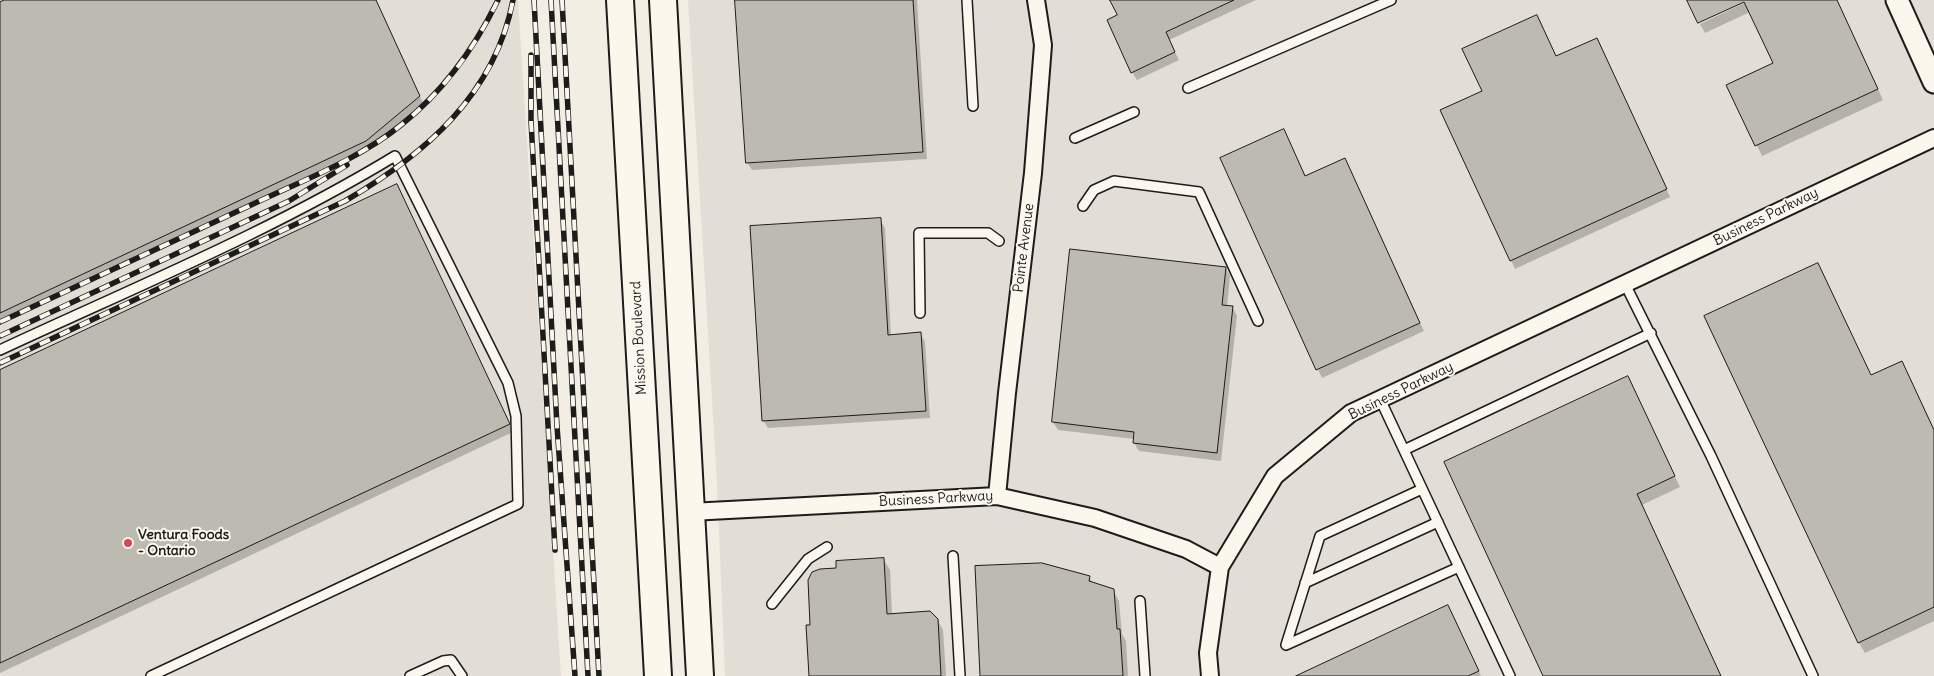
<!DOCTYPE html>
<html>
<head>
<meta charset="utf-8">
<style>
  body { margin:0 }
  canvas { display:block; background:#f2eee4 }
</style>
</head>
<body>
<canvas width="1934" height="676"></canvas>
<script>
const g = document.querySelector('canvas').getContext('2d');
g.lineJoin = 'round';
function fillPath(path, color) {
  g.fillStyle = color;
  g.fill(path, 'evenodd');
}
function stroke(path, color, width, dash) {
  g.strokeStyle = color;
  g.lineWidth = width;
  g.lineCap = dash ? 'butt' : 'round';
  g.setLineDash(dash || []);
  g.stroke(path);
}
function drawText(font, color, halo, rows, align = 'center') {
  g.font = font + ' Delius,sans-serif';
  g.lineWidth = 4;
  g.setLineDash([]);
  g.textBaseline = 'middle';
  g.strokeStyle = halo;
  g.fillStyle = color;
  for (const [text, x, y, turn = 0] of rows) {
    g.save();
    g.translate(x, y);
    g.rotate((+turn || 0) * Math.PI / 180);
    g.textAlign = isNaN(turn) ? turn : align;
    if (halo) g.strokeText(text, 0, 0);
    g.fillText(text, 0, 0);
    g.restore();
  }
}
fillPath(new Path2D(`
  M 0,0 L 518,0 L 561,676 L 0,676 Z
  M 688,0 L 1934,0 L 1934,676 L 725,676 L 717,483 Z`), '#e2ded5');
fillPath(new Path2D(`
  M 8,0 L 375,0 L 424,105 L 370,149 L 0,322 L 0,4 Z
  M 737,0 L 917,0 L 927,159 L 752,170 L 747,162 Z
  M 1111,0 L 1256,0 L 1169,40 L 1179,60 L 1137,80 L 1132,72 L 1119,16 Z
  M 1750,0 L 1837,0 L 1883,100 L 1762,156 L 1728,85 L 1774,64 L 1750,12 L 1705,33 L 1700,24 Z
  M 1537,16 L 1557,58 L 1601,47 L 1670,197 L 1515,269 L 1442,111 L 1483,91 Z
  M 1288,139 L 1306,177 L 1349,167 L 1424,331 L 1322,378 L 1221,159 Z
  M 401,194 L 513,432 L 0,673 L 0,372 Z
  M 880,220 L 885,228 L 891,336 L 921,334 L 925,342 L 930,418 L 768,428 L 763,420 Z
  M 1226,268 L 1230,276 L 1227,307 L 1233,308 L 1237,316 L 1221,461 L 1139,451 L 1134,443 L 1134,439 L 1058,430 L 1053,422 Z
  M 1907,373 L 1934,429 L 1934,621 L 1865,653 L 1859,643 L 1871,376 Z
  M 1628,378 L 1680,487 L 1642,505 L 1721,676 L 1545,676 Z
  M 884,560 L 890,570 L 892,615 L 937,619 L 943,630 L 946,676 L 810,676 L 812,626 L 838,569 Z
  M 1089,577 L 1092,582 L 1113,590 L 1119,601 L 1122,634 L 1126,641 L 1128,676 L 982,676 Z
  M 1454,617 L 1481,676 L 1299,676 Z`), '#0003');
const building = new Path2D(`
  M 5,0 L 376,0 L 420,96 L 366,141 L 0,313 L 0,2 Z
  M 735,0 L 913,0 L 923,152 L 746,163 Z
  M 1110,0 L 1234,0 L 1166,32 L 1175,52 L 1131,73 L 1107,20 L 1117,15 Z
  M 1687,0 L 1837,0 L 1878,89 L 1755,146 L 1726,85 L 1773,63 L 1744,2 L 1698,23 Z
  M 1537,15 L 1556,56 L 1597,38 L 1667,189 L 1510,261 L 1440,110 L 1482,91 L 1462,49 Z
  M 1284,129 L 1305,176 L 1345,158 L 1420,323 L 1316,370 L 1220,158 Z
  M 397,184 L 510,424 L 0,663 L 0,370 Z
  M 881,218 L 888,335 L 921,332 L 926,411 L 762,421 L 750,226 Z
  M 1070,249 L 1226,267 L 1222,305 L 1233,306 L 1217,453 L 1133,443 L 1134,432 L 1052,422 Z
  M 1818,263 L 1871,375 L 1902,361 L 1934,430 L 1934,607 L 1858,643 L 1704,316 Z
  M 1628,376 L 1675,476 L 1637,494 L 1721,676 L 1543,676 L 1444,462 Z
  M 884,558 L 887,614 L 930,611 L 938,619 L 941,676 L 809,676 L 806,625 L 810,625 L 808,580 L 812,572 L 820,569 L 836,568 L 836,561 Z
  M 1042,563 L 1090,576 L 1089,581 L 1114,589 L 1117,629 L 1120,629 L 1123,676 L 980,676 L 975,566 Z
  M 1448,605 L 1479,671 L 1468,676 L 1296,676 Z`);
fillPath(building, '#bdbab1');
stroke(building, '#1c1c1c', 1);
const service = new Path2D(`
  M 967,0 L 973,106
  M 1188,88 L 1391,0
  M 1075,138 L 1134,112
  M 1083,206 L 1094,190 L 1114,181 L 1199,192 L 1258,321
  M 1625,284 L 1711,456 L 1813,676
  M 920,313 L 919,233 L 988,233 L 999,241
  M 0,350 C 133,288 270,232 395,156 L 508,383 L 516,416 L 518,504 L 151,676
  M 1380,399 L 1510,676
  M 1404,450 L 1651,333
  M 1422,489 L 1320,536 L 1286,645 L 1459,567
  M 953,556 L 960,676
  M 1305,583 L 1438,522
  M 1140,601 L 1145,676
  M 772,604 L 808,559 L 827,547
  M 410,676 L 443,661 L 451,660 L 462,676`);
const minor = new Path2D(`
  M 997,496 L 1007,393 L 1033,173 L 1043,45 L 1036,0
  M 690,512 L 997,496 L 1095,518 L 1186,549 L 1220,567 L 1275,476 L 1351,413 L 1934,138
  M 1210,676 L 1208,653 L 1220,567`);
const tertiary = new Path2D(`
  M 1897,0 L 1934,82`);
const primary = new Path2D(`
  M 620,0 L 658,676
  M 663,0 L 700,676`);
stroke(service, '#1c1c1c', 12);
stroke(minor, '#1c1c1c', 20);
stroke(tertiary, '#1c1c1c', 25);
stroke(primary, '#1c1c1c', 30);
stroke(service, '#fbf7ec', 9);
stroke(minor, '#fbf7ec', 16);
stroke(tertiary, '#fbf7ec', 21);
stroke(primary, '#fbf7ec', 26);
const rail = new Path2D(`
  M 534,0 L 557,426 L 575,676
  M 551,0 L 588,676
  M 562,0 L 599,676
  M 531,55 L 531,121 L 555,550
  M 0,322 C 84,283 167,244 251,205 C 301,181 358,160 401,125 C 444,91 474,49 498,0
  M 0,336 L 289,201 L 347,165
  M 0,363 L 345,201 C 424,155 495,95 513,0`);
stroke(rail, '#1c1c1c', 5.5);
stroke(rail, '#fbf7ec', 4, [11]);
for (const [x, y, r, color] of [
  [128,543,5,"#d1495b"]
]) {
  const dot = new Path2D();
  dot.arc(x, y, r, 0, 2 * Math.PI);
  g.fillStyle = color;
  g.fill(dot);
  stroke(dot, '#fbf7ec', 2);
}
drawText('14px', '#1c1c1c', '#fbf7ec', [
  ["Business Parkway",1766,217,-26],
  ["Pointe Avenue",1024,248,-83],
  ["Mission Boulevard",639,338,-93],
  ["Business Parkway",1401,391,-26],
  ["Business Parkway",936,499,-3]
]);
drawText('bold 14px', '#1c1c1c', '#fbf7ec', [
  ["Ventura Foods",138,535],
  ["- Ontario",138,551]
], 'left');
</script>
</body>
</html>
